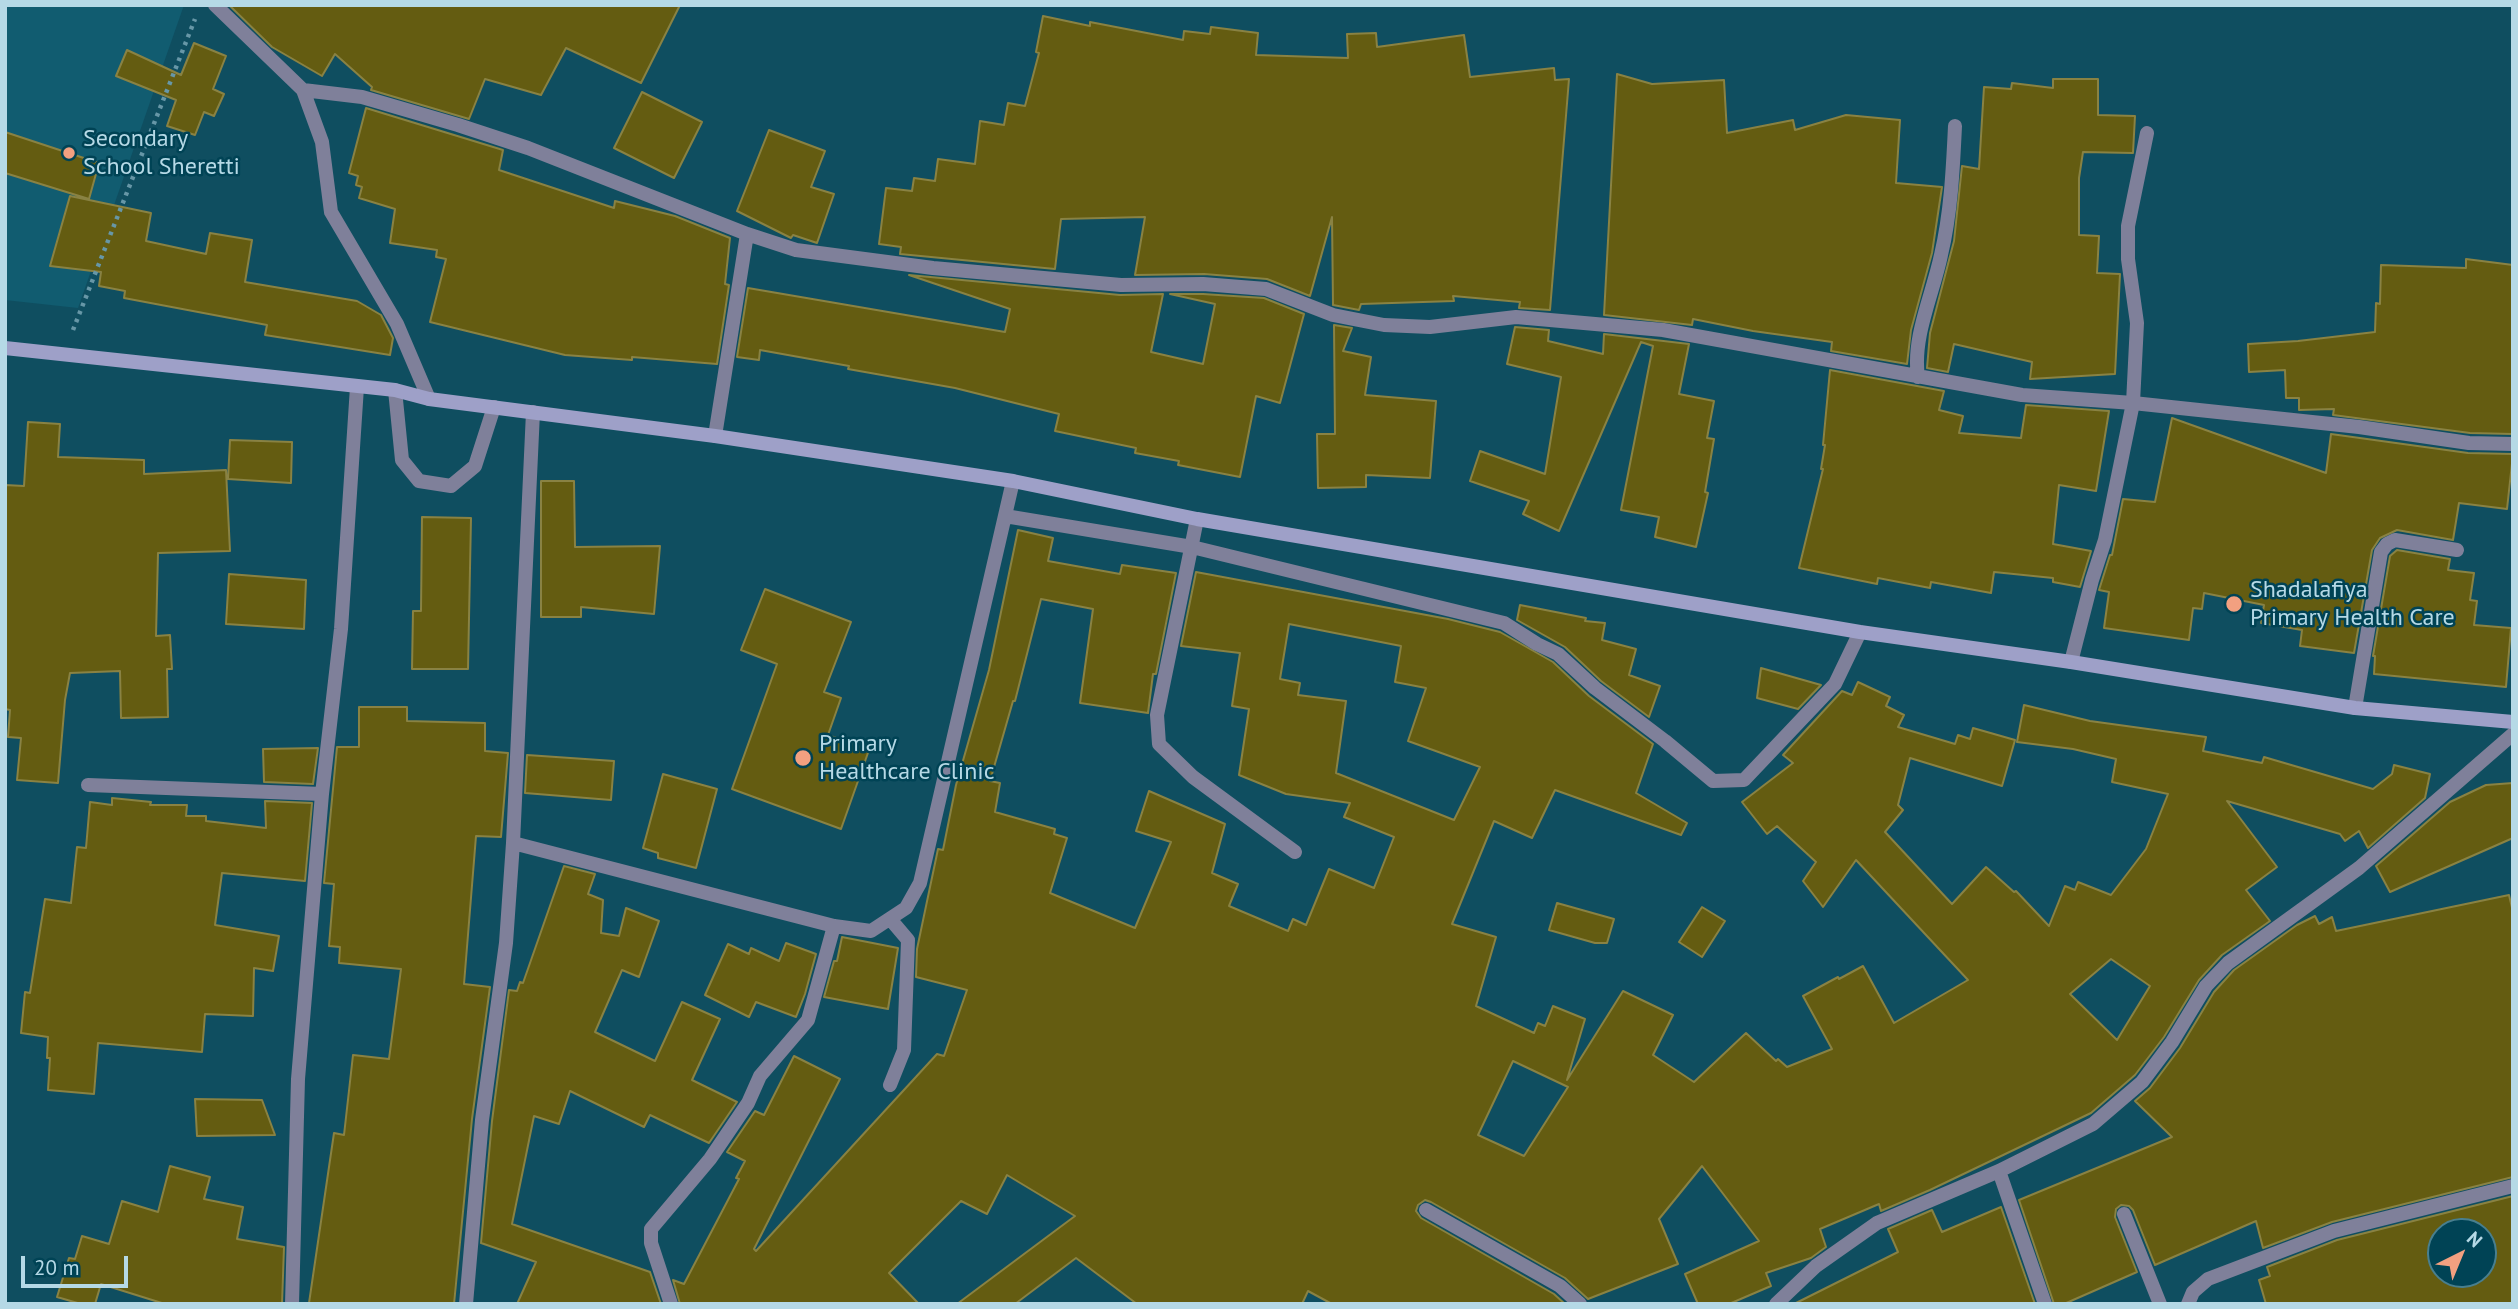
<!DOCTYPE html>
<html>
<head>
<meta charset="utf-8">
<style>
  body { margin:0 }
  #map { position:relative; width:2518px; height:1309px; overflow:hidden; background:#0f4e60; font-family:"PT Sans",sans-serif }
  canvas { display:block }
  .frame { position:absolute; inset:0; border:7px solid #b5d9e6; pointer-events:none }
  .north { position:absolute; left:2427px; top:1218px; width:70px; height:70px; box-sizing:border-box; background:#004355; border:2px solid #487f8f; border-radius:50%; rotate:43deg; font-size:19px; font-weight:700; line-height:28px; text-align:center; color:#b5d9e6 }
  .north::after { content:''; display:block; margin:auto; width:24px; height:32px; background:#f2a080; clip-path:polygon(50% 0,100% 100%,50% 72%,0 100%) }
  .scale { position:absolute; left:21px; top:1256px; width:107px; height:32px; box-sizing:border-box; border:4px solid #b5d9e6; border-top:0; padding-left:9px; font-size:21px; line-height:24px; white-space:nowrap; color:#b5d9e6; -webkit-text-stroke:5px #004355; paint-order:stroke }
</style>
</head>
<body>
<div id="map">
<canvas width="2518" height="1309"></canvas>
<div class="frame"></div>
<div class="north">N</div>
<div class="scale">20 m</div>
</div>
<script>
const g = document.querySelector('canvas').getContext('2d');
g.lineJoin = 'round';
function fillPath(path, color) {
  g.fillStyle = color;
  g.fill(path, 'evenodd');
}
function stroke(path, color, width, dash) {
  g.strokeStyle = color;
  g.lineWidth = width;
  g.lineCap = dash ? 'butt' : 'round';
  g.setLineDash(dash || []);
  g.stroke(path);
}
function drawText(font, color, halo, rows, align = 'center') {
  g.font = font + ' "PT Sans",sans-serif';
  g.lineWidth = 5;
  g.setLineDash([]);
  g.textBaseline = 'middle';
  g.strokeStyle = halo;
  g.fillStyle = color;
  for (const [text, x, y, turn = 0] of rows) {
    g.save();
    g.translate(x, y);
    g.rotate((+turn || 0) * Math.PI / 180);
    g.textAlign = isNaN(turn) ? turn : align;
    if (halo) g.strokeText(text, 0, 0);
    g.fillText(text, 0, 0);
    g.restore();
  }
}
fillPath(new Path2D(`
  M 5,5 L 184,5 L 78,308 L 5,300 Z`), '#115c70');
const building = new Path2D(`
  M 229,5 L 680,5 L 641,83 L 566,48 L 541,95 L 485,79 L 469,119 L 371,90 L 372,87 L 335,54 L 322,76 L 272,47 Z
  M 1043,16 L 1090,26 L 1090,22 L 1183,40 L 1184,31 L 1210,34 L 1211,27 L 1258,33 L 1256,55 L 1348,58 L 1347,34 L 1376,33 L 1377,47 L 1464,35 L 1470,77 L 1554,68 L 1555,80 L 1569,79 L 1550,310 L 1519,308 L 1520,302 L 1453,296 L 1454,301 L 1361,304 L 1359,310 L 1333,305 L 1332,217 L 1310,296 L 1267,279 L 1204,274 L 1135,275 L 1145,217 L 1061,219 L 1055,269 L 900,254 L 901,247 L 879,244 L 886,188 L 912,191 L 914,178 L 935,181 L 938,159 L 975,164 L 980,121 L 1004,125 L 1008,103 L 1025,106 L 1039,53 L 1036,52 Z
  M 194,43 L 226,56 L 213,89 L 224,94 L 214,116 L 204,112 L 195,135 L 167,126 L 176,100 L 116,76 L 127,50 L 181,75 Z
  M 1617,74 L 1652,84 L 1724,80 L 1727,133 L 1793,120 L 1795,130 L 1846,115 L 1900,120 L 1896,183 L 1942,187 L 1932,253 L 1911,330 L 1907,364 L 1831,351 L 1832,342 L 1753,331 L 1693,319 L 1692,325 L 1604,315 Z
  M 2053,79 L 2098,79 L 2098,115 L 2135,116 L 2133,153 L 2083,152 L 2079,178 L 2079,235 L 2099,236 L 2097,273 L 2120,274 L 2115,374 L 2030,379 L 2032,362 L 1954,344 L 1948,372 L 1927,368 L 1930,333 L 1954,241 L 1962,166 L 1979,169 L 1984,87 L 2011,89 L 2012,83 L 2053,88 Z
  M 642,92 L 702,122 L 674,178 L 614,148 Z
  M 366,108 L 503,150 L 499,170 L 614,208 L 615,201 L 675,216 L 730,238 L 725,284 L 729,285 L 717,364 L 632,357 L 632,360 L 565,355 L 430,322 L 446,259 L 436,257 L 437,250 L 390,243 L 395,209 L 359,198 L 362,187 L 356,185 L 358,176 L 349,173 Z
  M 769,130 L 825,151 L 811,187 L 834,194 L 817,243 L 793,235 L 791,238 L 737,211 Z
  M 5,132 L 99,163 L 89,199 L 5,173 Z
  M 70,196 L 151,213 L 146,241 L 206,254 L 210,233 L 252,240 L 245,282 L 357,301 L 381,315 L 393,338 L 390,355 L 265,335 L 267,325 L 124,298 L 125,291 L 99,286 L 101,272 L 50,266 Z
  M 2466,259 L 2513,265 L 2513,434 L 2470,433 L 2333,415 L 2334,409 L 2299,410 L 2299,398 L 2286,398 L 2285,370 L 2249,372 L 2248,344 L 2298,341 L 2375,332 L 2376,303 L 2380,304 L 2381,265 L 2466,268 Z
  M 909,275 L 1120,295 L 1163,294 L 1151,352 L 1203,364 L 1215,304 L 1170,294 L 1203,294 L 1264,298 L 1304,314 L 1280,403 L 1256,396 L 1240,477 L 1178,465 L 1179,461 L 1135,453 L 1136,448 L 1055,431 L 1059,414 L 955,388 L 848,369 L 849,366 L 760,350 L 759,360 L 737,357 L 748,288 L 1005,332 L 1010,309 Z
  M 1334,325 L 1352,328 L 1343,351 L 1371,357 L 1365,395 L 1436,401 L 1430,478 L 1366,475 L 1366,487 L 1318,488 L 1317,434 L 1335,434 Z
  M 1515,327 L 1549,330 L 1548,341 L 1603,354 L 1604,334 L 1689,344 L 1679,394 L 1714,401 L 1707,438 L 1714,439 L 1705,492 L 1708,493 L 1696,547 L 1655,537 L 1659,517 L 1621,510 L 1653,346 L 1641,342 L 1559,531 L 1523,514 L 1529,501 L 1470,481 L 1480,451 L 1545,474 L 1561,377 L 1507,364 Z
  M 1830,370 L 1944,391 L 1939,410 L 1963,416 L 1959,433 L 2021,438 L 2026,405 L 2109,411 L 2096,491 L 2059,485 L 2053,544 L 2091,551 L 2080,587 L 2053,582 L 2053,578 L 1994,572 L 1991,593 L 1931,582 L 1930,588 L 1878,578 L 1877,584 L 1799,568 L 1823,469 L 1821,469 L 1825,445 L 1823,445 Z
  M 2172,418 L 2326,473 L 2331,434 L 2468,453 L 2513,454 L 2507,509 L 2459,503 L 2453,540 L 2397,530 L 2380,538 L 2372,550 L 2354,653 L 2300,646 L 2302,630 L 2261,623 L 2264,605 L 2204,593 L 2202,609 L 2193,608 L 2189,640 L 2104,628 L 2109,592 L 2099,590 L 2110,555 L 2112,555 L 2123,499 L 2155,502 Z
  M 28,422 L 60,424 L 58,457 L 144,460 L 144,474 L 226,470 L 230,551 L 158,553 L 156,636 L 170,635 L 172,669 L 167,669 L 168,717 L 121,718 L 120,671 L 70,673 L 65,700 L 58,783 L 17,780 L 21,738 L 8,737 L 10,710 L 5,709 L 5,485 L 24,486 Z
  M 230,440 L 292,442 L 291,483 L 228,479 Z
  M 541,481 L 574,481 L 575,547 L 660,546 L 654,614 L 581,607 L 581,617 L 541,617 Z
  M 422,517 L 471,518 L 468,669 L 412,669 L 413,611 L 421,611 Z
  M 1018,530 L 1053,538 L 1048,561 L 1120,574 L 1122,565 L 1176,573 L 1156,674 L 1153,674 L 1148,713 L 1080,703 L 1093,609 L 1041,599 L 1015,701 L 1013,701 L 990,781 L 1000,783 L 995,812 L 1055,829 L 1054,834 L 1067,838 L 1050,893 L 1135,928 L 1171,842 L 1136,831 L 1149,791 L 1225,824 L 1212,873 L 1238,884 L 1229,906 L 1288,931 L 1293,919 L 1306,925 L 1329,869 L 1374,888 L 1394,837 L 1344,817 L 1350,803 L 1286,794 L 1239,775 L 1249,709 L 1232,706 L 1240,653 L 1181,646 L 1196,572 L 1448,619 L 1500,632 L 1553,662 L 1589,696 L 1653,744 L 1636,793 L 1687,823 L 1681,835 L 1555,790 L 1532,838 L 1494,821 L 1452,924 L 1496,937 L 1476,1006 L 1534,1033 L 1538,1023 L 1545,1026 L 1553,1006 L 1585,1019 L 1567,1080 L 1623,991 L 1673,1015 L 1653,1055 L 1694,1082 L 1746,1033 L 1776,1061 L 1778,1059 L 1787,1067 L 1832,1049 L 1803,996 L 1838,977 L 1839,979 L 1863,966 L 1894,1023 L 1968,980 L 1856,860 L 1823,907 L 1803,881 L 1816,862 L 1777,826 L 1767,834 L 1742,802 L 1793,763 L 1783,755 L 1842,691 L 1852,695 L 1858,682 L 1890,697 L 1886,706 L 1904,715 L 1898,727 L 1955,744 L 1958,735 L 1970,739 L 1973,728 L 2015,740 L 2002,786 L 1910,758 L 1898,805 L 1903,810 L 1885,832 L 1952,904 L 1986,867 L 2014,892 L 2016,891 L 2049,926 L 2065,886 L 2075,890 L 2078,882 L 2111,895 L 2146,849 L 2168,794 L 2112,782 L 2116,759 L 2073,749 L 2017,742 L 2024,705 L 2090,721 L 2206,737 L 2203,751 L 2262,763 L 2264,757 L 2373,789 L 2392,774 L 2394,765 L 2430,774 L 2425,798 L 2368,848 L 2359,831 L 2345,841 L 2340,834 L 2227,801 L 2277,867 L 2246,890 L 2270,921 L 2222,955 L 2199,980 L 2164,1037 L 2135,1075 L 2091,1113 L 1930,1190 L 1881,1211 L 1879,1204 L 1820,1229 L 1826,1247 L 1811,1258 L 1766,1273 L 1771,1286 L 1729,1304 L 1698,1304 L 1685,1274 L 1759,1241 L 1702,1166 L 1659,1219 L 1678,1264 L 1588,1299 L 1565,1278 L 1431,1202 L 1425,1200 L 1418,1205 L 1416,1211 L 1421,1218 L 1554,1294 L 1565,1304 L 1332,1304 L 1308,1291 L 1302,1304 L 1137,1304 L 1076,1258 L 1015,1304 L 957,1304 L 1075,1216 L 1007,1175 L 987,1214 L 961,1201 L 889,1273 L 919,1304 L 680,1304 L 673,1280 L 684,1284 L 739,1179 L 736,1178 L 745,1161 L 727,1152 L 755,1111 L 764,1115 L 794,1056 L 840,1079 L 754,1249 L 756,1251 L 937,1054 L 944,1056 L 967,990 L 916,977 L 917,949 L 938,849 L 943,850 L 956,785 L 989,670 ZM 1289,624 L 1401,646 L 1395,682 L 1426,688 L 1408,741 L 1480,767 L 1454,820 L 1336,773 L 1346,701 L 1298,695 L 1300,683 L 1280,679 ZM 2111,959 L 2150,986 L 2117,1040 L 2070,994 ZM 1513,1061 L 1568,1087 L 1524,1156 L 1478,1135 Z
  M 2397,550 L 2450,559 L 2448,570 L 2474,573 L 2470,600 L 2477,601 L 2474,625 L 2511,628 L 2506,687 L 2374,674 L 2375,656 L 2373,656 L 2390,556 Z
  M 229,574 L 306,580 L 304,629 L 226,624 Z
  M 765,589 L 851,622 L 824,692 L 841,698 L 828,735 L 869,750 L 841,829 L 732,789 L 777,664 L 741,650 Z
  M 1520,605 L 1586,618 L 1585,621 L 1605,623 L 1602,640 L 1636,649 L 1629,675 L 1660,686 L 1649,717 L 1601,681 L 1565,647 L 1517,620 Z
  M 1761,668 L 1821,685 L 1798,709 L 1757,698 Z
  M 359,707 L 407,707 L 407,721 L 485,723 L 485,751 L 508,753 L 501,837 L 476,836 L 464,984 L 490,987 L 472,1119 L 454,1304 L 309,1303 L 334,1133 L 344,1135 L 353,1055 L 389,1059 L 401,969 L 339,963 L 340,947 L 329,946 L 334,884 L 324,883 L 337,747 L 359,747 Z
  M 318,748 L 313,784 L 264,782 L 263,749 Z
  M 527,755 L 614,761 L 611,800 L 525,793 Z
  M 663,774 L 717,789 L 696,868 L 658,858 L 658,853 L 643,848 Z
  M 2513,783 L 2513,838 L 2390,892 L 2376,866 L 2450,802 L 2486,785 Z
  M 112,798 L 151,802 L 150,805 L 187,805 L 186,816 L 206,816 L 206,821 L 266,828 L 265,801 L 312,803 L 305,881 L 222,873 L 215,925 L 279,936 L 273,971 L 254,968 L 253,1016 L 205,1014 L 202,1052 L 98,1043 L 94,1094 L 48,1090 L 50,1058 L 47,1058 L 48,1037 L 21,1033 L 25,992 L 30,993 L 45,899 L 71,903 L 77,847 L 86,848 L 90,802 L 112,805 Z
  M 564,866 L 595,874 L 588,894 L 603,900 L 601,933 L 619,936 L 626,908 L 659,921 L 639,977 L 622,970 L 595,1032 L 655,1061 L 682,1002 L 720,1019 L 692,1080 L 737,1102 L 709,1143 L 650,1115 L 644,1127 L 570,1091 L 559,1124 L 534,1116 L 512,1224 L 650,1272 L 661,1304 L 517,1304 L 536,1262 L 481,1243 L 492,1121 L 509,990 L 517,991 L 520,982 L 523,983 Z
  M 2509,895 L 2513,912 L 2513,1177 L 2332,1222 L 2263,1248 L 2256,1221 L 2155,1265 L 2133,1210 L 2129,1206 L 2121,1205 L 2116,1209 L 2115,1217 L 2137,1272 L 2064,1304 L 2054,1304 L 2019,1200 L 2172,1137 L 2135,1101 L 2150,1088 L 2180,1048 L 2214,992 L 2234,970 L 2297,925 L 2315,916 L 2319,924 L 2332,917 L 2336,931 Z
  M 1557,903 L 1614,919 L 1607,943 L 1595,943 L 1549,930 Z
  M 1702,907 L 1725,921 L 1702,957 L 1679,942 Z
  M 842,937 L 898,948 L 888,1009 L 824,997 L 834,961 L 837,961 Z
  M 786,943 L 816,954 L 805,994 L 796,1017 L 756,1002 L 749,1017 L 705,995 L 728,944 L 749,954 L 751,948 L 779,961 Z
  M 195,1099 L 262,1100 L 275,1135 L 197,1136 Z
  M 170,1166 L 210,1177 L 204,1199 L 243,1207 L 237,1239 L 284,1247 L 282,1304 L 165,1304 L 101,1284 L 95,1304 L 81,1304 L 57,1297 L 69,1258 L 75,1259 L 82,1236 L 109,1244 L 122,1201 L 158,1212 Z
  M 2513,1196 L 2513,1304 L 2266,1304 L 2259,1280 L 2270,1276 L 2267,1267 L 2337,1240 ZM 2441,1232 L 2483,1232 L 2483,1274 L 2441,1274 Z
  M 2001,1207 L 2035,1304 L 1794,1304 L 1898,1252 L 1888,1229 L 1932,1210 L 1942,1232 Z`);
fillPath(building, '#645c11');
stroke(building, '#898243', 2);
stroke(new Path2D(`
  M 73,330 L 195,19`), '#6797a7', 4.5, [3.5, 5]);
stroke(new Path2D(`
  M 395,390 L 402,460 L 419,481 L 451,486 L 475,466 L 494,407`), '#7f809a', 14);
stroke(new Path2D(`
  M 215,5 L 303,90 L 322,142 L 331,212 L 397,324 L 429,399
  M 303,90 L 362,97 L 458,125 L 528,148 L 747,234 L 796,250 L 933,268 L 1121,285 L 1203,284 L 1266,289 L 1333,315 L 1384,325 L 1430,327 L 1516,317 L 1663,330 L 2022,395 L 2133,403 L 2359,427 L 2469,443 L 2513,444
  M 1918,377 C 1912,337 1933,294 1941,255 C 1951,213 1953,168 1955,126
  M 715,436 L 747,234
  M 1005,516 L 1192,547 L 1504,623 L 1537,644 L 1558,654 L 1595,688 L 1665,741 L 1713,781 L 1744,780 L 1835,684 L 1860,632
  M 1197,519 L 1157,715 L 1159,744 L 1193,777 L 1295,852
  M 2071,662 L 2092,580 L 2105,540 L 2133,403 L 2137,323 L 2128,259 L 2128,226 L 2147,133
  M 2355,708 L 2381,552 L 2387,544 L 2395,540 L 2457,550
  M 88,785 L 322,794
  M 513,843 L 834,926 L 871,931 L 906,908 L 920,883 L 1013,481
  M 890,1085 L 904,1050 L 908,940 L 891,920
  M 1999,1171 L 2045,1304
  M 1426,1210 L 1560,1286 L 1580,1304
  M 2124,1214 L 2160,1304
  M 292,1304 L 298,1079 L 322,794 L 341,629 L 357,387
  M 466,1304 L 482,1120 L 506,943 L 513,843 L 533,412
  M 671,1304 L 651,1243 L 651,1229 L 710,1159 L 748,1103 L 760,1076 L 808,1020 L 834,926
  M 1776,1304 L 1816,1266 L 1877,1223 L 1999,1171 L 2093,1124 L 2142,1082 L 2172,1042 L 2206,986 L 2228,963 L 2359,868 L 2513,734
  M 2188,1304 L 2193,1292 L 2208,1279 L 2334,1231 L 2513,1186`), '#7f809a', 14);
stroke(new Path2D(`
  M 5,348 L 395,390 L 429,399 L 715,436 L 1013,481 L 1197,519 L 1860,632 L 2071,662 L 2355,708 L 2513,722`), '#9ea0c8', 14);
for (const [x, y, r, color] of [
  [69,153,7,"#f2a080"],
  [2234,604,9,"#f2a080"],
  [803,758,9,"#f2a080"]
]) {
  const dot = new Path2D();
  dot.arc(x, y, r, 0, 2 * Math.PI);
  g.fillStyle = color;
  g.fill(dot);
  stroke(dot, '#004355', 2.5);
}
drawText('24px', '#b5d9e6', '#004355', [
  ["Secondary",83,139],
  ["School Sheretti",83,167],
  ["Shadalafiya",2250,590],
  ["Primary Health Care",2250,618],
  ["Primary",819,744],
  ["Healthcare Clinic",819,772]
], 'left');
</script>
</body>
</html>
